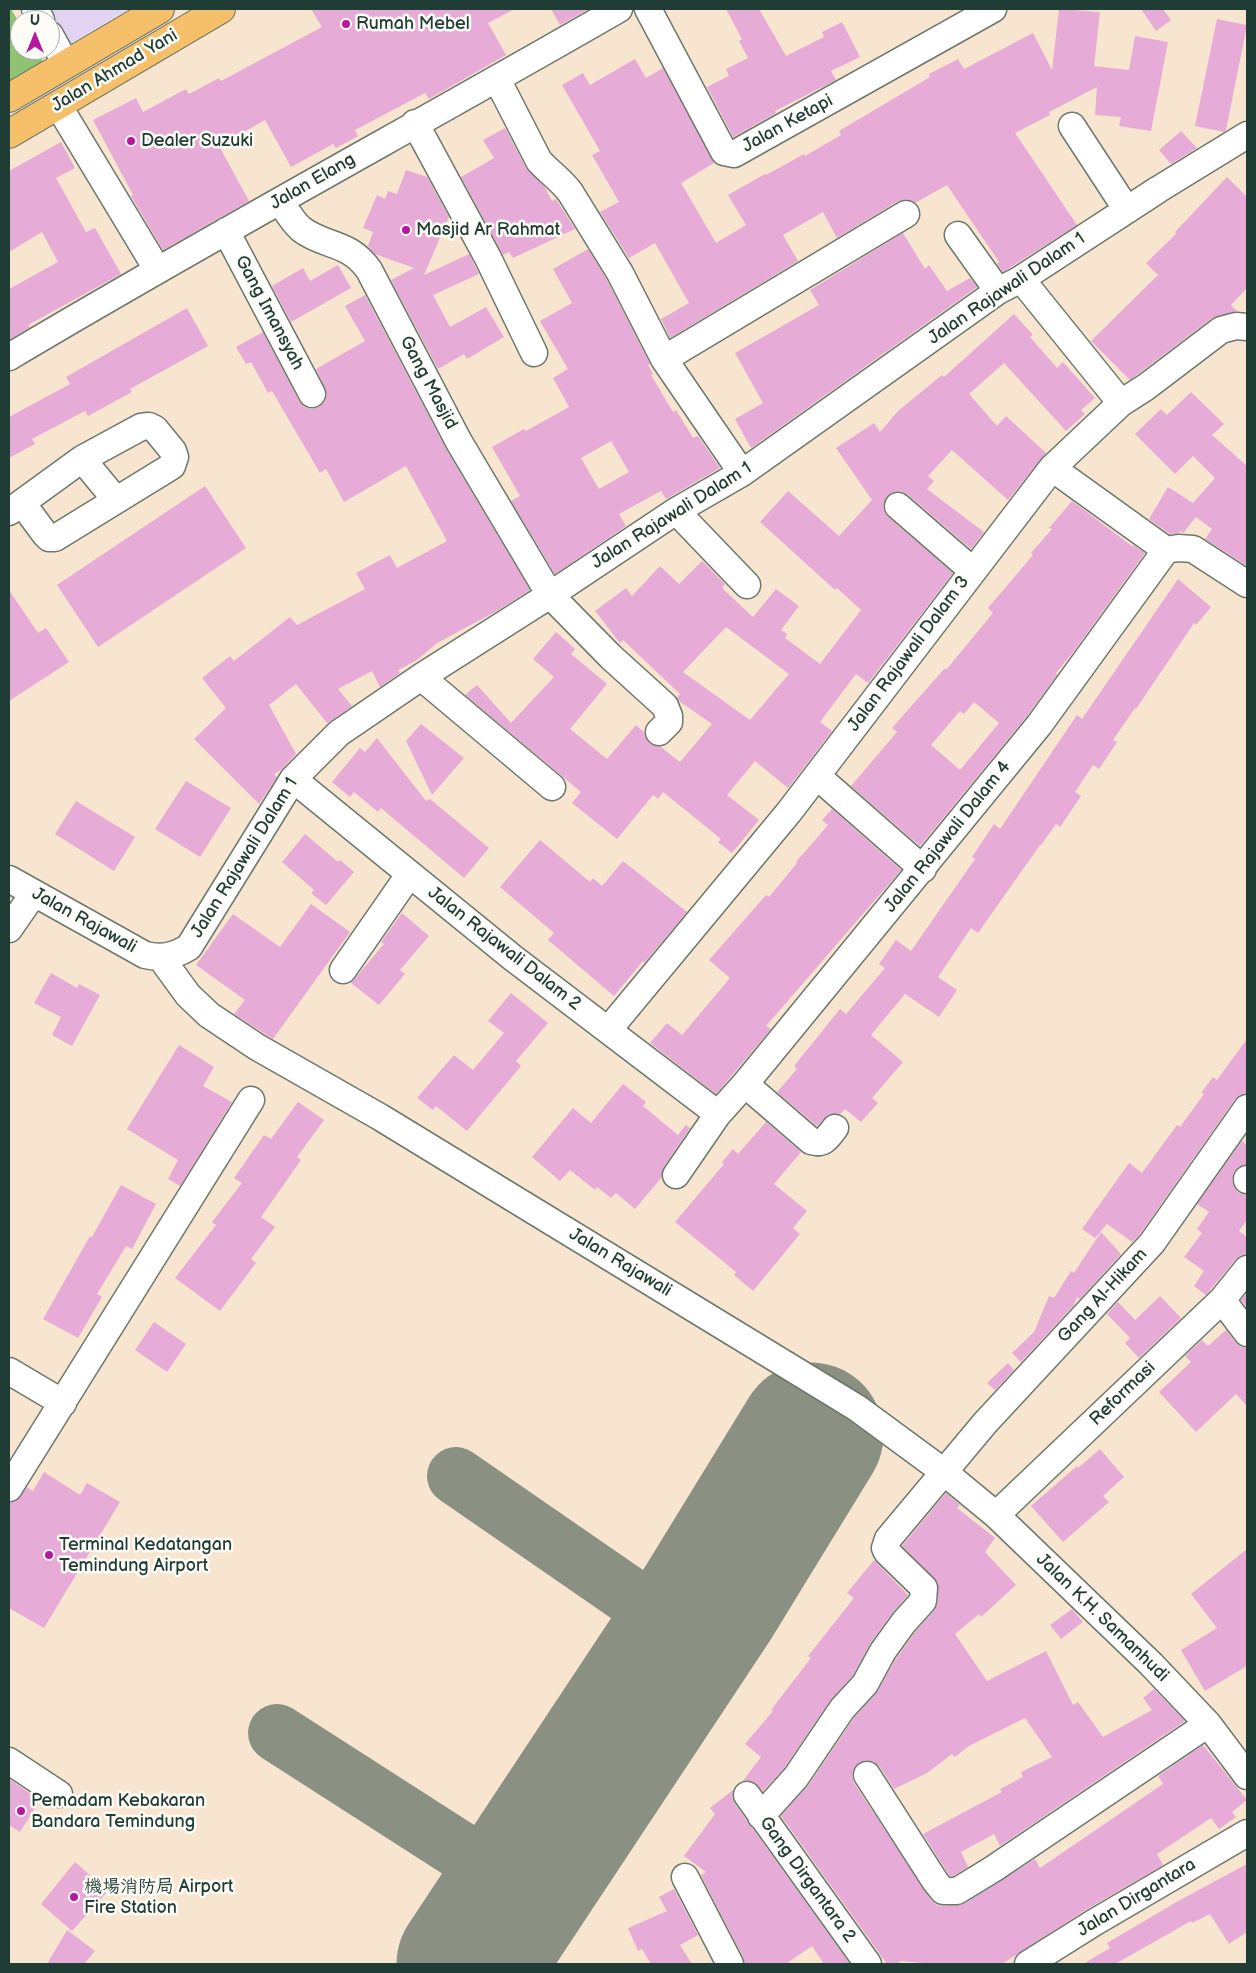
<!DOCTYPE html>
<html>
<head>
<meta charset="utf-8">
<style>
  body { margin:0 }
  #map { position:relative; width:1256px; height:1973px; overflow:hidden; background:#f7e5d0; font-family:"Balsamiq Sans",sans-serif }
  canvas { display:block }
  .frame { position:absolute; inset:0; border:10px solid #1f3d34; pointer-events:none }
  .north { position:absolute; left:10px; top:10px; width:50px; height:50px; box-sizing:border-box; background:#fdfcf7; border:1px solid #a4b0a9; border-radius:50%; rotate:0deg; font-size:14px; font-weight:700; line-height:20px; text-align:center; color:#1f3d34 }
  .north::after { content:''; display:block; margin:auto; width:18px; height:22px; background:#b5179e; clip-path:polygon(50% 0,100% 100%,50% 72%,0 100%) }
</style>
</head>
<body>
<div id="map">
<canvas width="1256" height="1973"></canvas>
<div class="frame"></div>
<div class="north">U</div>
</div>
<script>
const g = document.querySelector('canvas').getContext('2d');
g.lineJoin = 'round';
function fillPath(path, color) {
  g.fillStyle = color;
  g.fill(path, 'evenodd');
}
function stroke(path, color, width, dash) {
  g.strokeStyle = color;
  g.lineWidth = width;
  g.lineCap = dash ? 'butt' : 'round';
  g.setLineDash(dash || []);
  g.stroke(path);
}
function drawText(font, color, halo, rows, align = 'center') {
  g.font = font + ' "Balsamiq Sans","LXGW WenKai TC",sans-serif';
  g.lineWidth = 5;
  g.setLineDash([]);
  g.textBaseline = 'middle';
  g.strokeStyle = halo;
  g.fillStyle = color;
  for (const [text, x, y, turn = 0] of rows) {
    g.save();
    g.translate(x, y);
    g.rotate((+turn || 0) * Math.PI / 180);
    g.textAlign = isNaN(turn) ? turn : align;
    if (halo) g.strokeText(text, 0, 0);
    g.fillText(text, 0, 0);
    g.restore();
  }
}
fillPath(new Path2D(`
  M 45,9 L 129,9 L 66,46 Z`), '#e3d3f2');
fillPath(new Path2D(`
  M 9,9 L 11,9 L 20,24 L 20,50 L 36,50 L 43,62 L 9,81 Z`), '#90c273');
stroke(new Path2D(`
  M 456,1476 L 653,1612 C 665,1630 669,1641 668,1663
  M 653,1612 C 676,1619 687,1614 708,1603
  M 277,1733 L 478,1862 C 509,1869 530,1849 554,1834
  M 478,1862 L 493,1876 L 494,1926`), '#8b9182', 58);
stroke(new Path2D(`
  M 469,1964 L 708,1603 L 811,1435`), '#8b9182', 145);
fillPath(new Path2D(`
  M 311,9 L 515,9 L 488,23 L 506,55 L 429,99 L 425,93 L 355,130 L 358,136 L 336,148 L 333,144 L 291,167 L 265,120 L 219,146 L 249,201 L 163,250 L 131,196 L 133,195 L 93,120 L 136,98 L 143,112 L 186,89 L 189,94 L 219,78 L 221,81 L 322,27 Z
  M 551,9 L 589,9 L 560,25 Z
  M 726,9 L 759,9 L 786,56 L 824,37 L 822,32 L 842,22 L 860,57 L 831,71 L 836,80 L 775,111 L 776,113 L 733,137 L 707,87 L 729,76 L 726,69 L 748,58 L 739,41 L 742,39 Z
  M 1059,9 L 1100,12 L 1094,66 L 1129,70 L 1135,36 L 1168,42 L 1151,131 L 1119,126 L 1121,117 L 1095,115 L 1097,87 L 1049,112 L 1050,115 L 1015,133 L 1077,225 L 1003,272 L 997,264 L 999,262 L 947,185 L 915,203 L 906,199 L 898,201 L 837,238 L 823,212 L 783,235 L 798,261 L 670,338 L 661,319 L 689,303 L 655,243 L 629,258 L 600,212 L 619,202 L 592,155 L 600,151 L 562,85 L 583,73 L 590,85 L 635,59 L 646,78 L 663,68 L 714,163 L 681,183 L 716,243 L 746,225 L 728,195 L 765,174 L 766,175 L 804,154 L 805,156 L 841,135 L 839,131 L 930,77 L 929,74 L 958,59 L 964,69 L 1033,33 L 1052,70 Z
  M 1141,9 L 1163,9 L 1171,20 L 1156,31 Z
  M 1217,19 L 1247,25 L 1226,130 L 1224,132 L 1195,126 Z
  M 505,128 L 526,168 L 544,186 L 552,201 L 556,199 L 575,229 L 513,258 L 509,252 L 503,255 L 461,177 L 494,158 L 483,140 Z
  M 1181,131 L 1197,148 L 1171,164 L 1159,150 Z
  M 61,142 L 75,168 L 56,178 L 86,232 L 95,228 L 121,274 L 28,325 L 30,327 L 9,340 L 9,289 L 58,262 L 42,232 L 9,252 L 9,171 Z
  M 406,170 L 427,177 L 449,217 L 424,275 L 469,254 L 479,274 L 433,295 L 450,327 L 486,307 L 504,337 L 467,359 L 464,354 L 438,369 L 391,280 L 414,268 L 375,254 L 368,246 L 373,232 L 363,228 L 377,195 L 385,199 L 388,191 L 397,194 Z
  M 1227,177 L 1247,197 L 1247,288 L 1231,305 L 1237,311 L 1212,318 L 1130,380 L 1091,341 L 1158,275 L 1146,263 L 1176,234 L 1175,232 Z
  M 903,233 L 925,269 L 929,265 L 947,291 L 970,278 L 977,287 L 751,448 L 735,419 L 763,403 L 735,353 L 819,305 L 810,290 Z
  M 588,249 L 607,280 L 650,364 L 648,365 L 653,374 L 651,375 L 673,412 L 676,410 L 693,438 L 698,436 L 720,468 L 666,499 L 661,491 L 619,514 L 626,526 L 555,574 L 511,501 L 520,496 L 492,447 L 524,429 L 526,431 L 569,407 L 553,378 L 568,369 L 540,321 L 572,303 L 553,269 ZM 611,441 L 629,472 L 599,489 L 581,458 Z
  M 338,265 L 351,288 L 291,322 L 272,286 L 303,268 L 310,281 Z
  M 365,295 L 446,449 L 530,590 L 495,612 L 437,643 L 417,660 L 398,670 L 400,673 L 380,687 L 372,671 L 338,689 L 352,706 L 327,723 L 296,684 L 269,705 L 296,754 L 281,770 L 274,774 L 277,777 L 259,804 L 194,739 L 226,708 L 202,678 L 230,656 L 234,661 L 290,617 L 297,625 L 365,589 L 356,573 L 390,555 L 397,568 L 447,541 L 406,466 L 344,502 L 326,469 L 320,473 L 272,391 L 268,393 L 251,362 L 246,364 L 236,347 L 263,332 L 299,401 L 304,407 L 311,409 L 319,407 L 325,402 L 327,394 L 316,369 L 365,341 L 345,306 Z
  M 187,308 L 208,346 L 130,389 L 132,392 L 88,416 L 85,411 L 32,439 L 35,444 L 9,458 L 9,417 L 70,384 L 66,377 Z
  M 1014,314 L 1033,335 L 1030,337 L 1057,368 L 1063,362 L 1095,398 L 1081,410 L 1085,414 L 1066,431 L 1004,363 L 969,394 L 997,426 L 1006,416 L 1046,453 L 1008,500 L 952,450 L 928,476 L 934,481 L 927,489 L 984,532 L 971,549 L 907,494 L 900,491 L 894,492 L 886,497 L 883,504 L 884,511 L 888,517 L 953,573 L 868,683 L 856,674 L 820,722 L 832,731 L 788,788 L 755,761 L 727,795 L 759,820 L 732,853 L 718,842 L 721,839 L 663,792 L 658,799 L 653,795 L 617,839 L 572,803 L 581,792 L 465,695 L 477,685 L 511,723 L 554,677 L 533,659 L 556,632 L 575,649 L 571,654 L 607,684 L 570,729 L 607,759 L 636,725 L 644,732 L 645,736 L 649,743 L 655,746 L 661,747 L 680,762 L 712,724 L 679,701 L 677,698 L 680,694 L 623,640 L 620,643 L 595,611 L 626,588 L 632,596 L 660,566 L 679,584 L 702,561 L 725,584 L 722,588 L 753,617 L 776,589 L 799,606 L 781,630 L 787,634 L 785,638 L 820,664 L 861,610 L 837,588 L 835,590 L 760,522 L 788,491 L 839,536 L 872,500 L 836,448 L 874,423 L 880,432 L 898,411 L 942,375 L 944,377 ZM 726,627 L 789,674 L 750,720 L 683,672 Z
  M 1191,392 L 1224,424 L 1212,435 L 1247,466 L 1247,566 L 1205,539 L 1212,529 L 1196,517 L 1183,533 L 1180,531 L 1179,533 L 1170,534 L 1149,519 L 1168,487 L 1193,503 L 1215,478 L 1193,456 L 1175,474 L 1135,434 L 1161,409 L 1167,415 Z
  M 205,486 L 246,548 L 98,647 L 57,585 Z
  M 1072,501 L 1132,546 L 1133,545 L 1145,553 L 1074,651 L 1056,673 L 1057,675 L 1027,716 L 920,846 L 851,786 L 897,732 L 892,728 L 945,668 L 946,670 L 993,613 L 988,608 L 1033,555 L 1031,553 L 1052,529 L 1049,528 ZM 974,702 L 999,723 L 960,770 L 931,745 L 960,711 L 964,714 Z
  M 1178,579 L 1211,607 L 1196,625 L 1194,623 L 1136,709 L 1135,708 L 1113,740 L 1117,742 L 1099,769 L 1093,765 L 1075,792 L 1081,796 L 1060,827 L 1056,824 L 1041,845 L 1040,845 L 978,933 L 971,928 L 938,977 L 957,990 L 939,1017 L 905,994 L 871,1035 L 903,1062 L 872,1098 L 878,1103 L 861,1122 L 845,1109 L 840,1114 L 829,1114 L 817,1126 L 777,1092 L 797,1069 L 794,1066 L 840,1009 L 846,1014 L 885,968 L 879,964 L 896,940 L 911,951 L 975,859 L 972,857 L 994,824 L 1000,829 L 1077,715 L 1082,719 Z
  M 9,590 L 38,633 L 46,628 L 69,662 L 9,701 Z
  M 421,724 L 464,758 L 432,795 L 406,741 Z
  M 377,738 L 426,801 L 430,799 L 489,848 L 464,878 L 381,808 L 378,812 L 354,792 L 350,797 L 332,782 L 360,748 L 365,752 Z
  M 186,781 L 231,808 L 200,857 L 155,829 Z
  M 76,801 L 135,837 L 114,871 L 55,834 Z
  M 832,809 L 901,870 L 766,1026 L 771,1029 L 716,1094 L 650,1043 L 667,1023 L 682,1035 L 730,978 L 709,960 L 766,895 L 769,897 L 797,863 L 796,862 L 828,825 L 822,820 Z
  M 305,834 L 338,862 L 340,860 L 354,872 L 326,905 L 311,893 L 314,890 L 282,862 Z
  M 540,840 L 590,882 L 593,878 L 602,886 L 623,861 L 687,912 L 644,963 L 643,961 L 614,996 L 548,940 L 554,933 L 500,887 Z
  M 311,904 L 350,932 L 273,1039 L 234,1014 L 245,1000 L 196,965 L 233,914 L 280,947 Z
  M 402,913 L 429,936 L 400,970 L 405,974 L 379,1005 L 351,983 L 384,944 L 381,942 Z
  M 51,973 L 77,988 L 79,984 L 100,995 L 72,1046 L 52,1035 L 61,1017 L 34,1003 Z
  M 511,993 L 548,1023 L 516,1061 L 521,1066 L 467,1131 L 436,1106 L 433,1110 L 417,1098 L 454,1055 L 473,1070 L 504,1033 L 488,1021 Z
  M 1247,1039 L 1247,1093 L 1240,1095 L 1235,1099 L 1140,1234 L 1132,1242 L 1107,1224 L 1095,1238 L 1082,1229 L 1129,1163 L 1142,1173 L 1177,1125 L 1180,1127 L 1204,1094 L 1201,1093 L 1213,1077 L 1217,1080 Z
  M 179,1045 L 214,1067 L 203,1086 L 232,1102 L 180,1186 L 168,1179 L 178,1160 L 127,1129 Z
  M 623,1084 L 646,1102 L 643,1106 L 678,1135 L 686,1125 L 690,1128 L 664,1166 L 662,1177 L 635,1209 L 616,1193 L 611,1198 L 597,1187 L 595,1190 L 570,1170 L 560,1181 L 532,1157 L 573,1108 L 591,1123 Z
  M 298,1102 L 324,1120 L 297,1157 L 301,1160 L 261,1217 L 275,1227 L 251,1259 L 256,1263 L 220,1311 L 175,1278 L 216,1225 L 212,1222 L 242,1183 L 234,1178 L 264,1135 L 271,1139 Z
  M 766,1122 L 801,1152 L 774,1184 L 807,1211 L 793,1228 L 800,1234 L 753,1291 L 734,1275 L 736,1272 L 675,1222 L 724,1164 L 722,1162 L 733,1149 L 738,1154 Z
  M 1242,1141 L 1247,1145 L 1247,1164 L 1240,1166 L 1234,1171 L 1232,1180 L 1234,1187 L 1239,1193 L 1247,1195 L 1247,1220 L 1239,1231 L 1247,1237 L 1247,1254 L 1241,1255 L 1235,1260 L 1206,1295 L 1194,1286 L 1204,1271 L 1184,1257 L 1202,1233 L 1197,1229 L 1209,1212 L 1197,1204 Z
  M 121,1185 L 156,1204 L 132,1249 L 126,1246 L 97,1294 L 102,1297 L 78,1338 L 43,1319 L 90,1236 L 92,1237 Z
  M 1101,1232 L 1121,1254 L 1080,1299 L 1077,1297 L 1074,1305 L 1021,1362 L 1012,1353 L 1034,1332 L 1049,1296 L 1054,1298 L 1071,1271 L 1074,1273 Z
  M 1247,1293 L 1247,1308 L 1241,1300 Z
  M 1160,1296 L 1181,1318 L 1139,1358 L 1125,1343 L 1130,1338 L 1107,1314 L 1118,1302 L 1135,1320 Z
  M 154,1322 L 186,1344 L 167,1372 L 135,1350 Z
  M 1226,1330 L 1235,1342 L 1241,1347 L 1247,1348 L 1247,1406 L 1236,1394 L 1196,1432 L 1159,1392 L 1191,1362 L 1185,1356 L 1202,1340 L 1208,1346 Z
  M 1008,1363 L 1014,1370 L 995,1390 L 987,1383 Z
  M 1100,1449 L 1124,1477 L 1103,1496 L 1109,1502 L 1063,1542 L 1031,1506 L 1077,1466 L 1078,1468 Z
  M 44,1472 L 80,1495 L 87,1483 L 120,1502 L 44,1628 L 9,1608 L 9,1503 L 16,1501 L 27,1487 L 33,1491 Z
  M 946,1493 L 960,1505 L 957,1508 L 995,1538 L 985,1552 L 1016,1585 L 981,1617 L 979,1614 L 955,1634 L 987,1681 L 1046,1651 L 1073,1705 L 1078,1702 L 1103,1737 L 1152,1710 L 1143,1698 L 1154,1689 L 1185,1721 L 1000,1846 L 994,1834 L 961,1852 L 968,1867 L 953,1876 L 950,1876 L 947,1872 L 923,1834 L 1002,1792 L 1000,1789 L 1023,1777 L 1021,1772 L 1052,1757 L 1025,1718 L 969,1746 L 955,1757 L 952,1754 L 927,1773 L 894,1789 L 880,1767 L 874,1762 L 866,1760 L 859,1763 L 854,1768 L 852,1775 L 854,1783 L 931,1900 L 937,1905 L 943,1906 L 964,1904 L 1035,1859 L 1040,1868 L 1163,1784 L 1158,1776 L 1203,1745 L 1247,1800 L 1232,1812 L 1236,1817 L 1219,1829 L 1211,1818 L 1157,1854 L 1163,1865 L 1087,1909 L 1002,1964 L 935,1964 L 901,1961 L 896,1964 L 887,1964 L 781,1816 L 808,1786 L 854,1718 L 878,1691 L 896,1659 L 916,1631 L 934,1611 L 938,1602 L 938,1582 L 902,1546 Z
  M 1247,1549 L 1247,1666 L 1205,1691 L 1181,1650 L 1217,1628 L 1191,1594 Z
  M 874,1560 L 908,1595 L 892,1613 L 871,1642 L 853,1675 L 830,1701 L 784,1768 L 763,1791 L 754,1782 L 746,1780 L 742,1782 L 761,1757 L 745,1744 L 773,1711 L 771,1710 L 811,1658 L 808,1656 L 854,1598 L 847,1593 Z
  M 1072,1609 L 1083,1622 L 1061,1639 L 1050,1625 Z
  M 9,1779 L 40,1800 L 20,1832 L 9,1825 Z
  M 733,1790 L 732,1797 L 735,1804 L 850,1964 L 824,1964 L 812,1946 L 786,1964 L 745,1964 L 743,1957 L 701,1875 L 706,1872 L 684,1856 L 715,1814 L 710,1808 Z
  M 75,1862 L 108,1891 L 72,1931 L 41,1904 Z
  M 1247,1864 L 1247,1932 L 1229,1944 L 1210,1914 L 1192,1923 L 1191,1921 L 1115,1964 L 1083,1964 L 1110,1948 L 1107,1943 L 1180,1900 Z
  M 674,1889 L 698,1935 L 680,1945 L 692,1964 L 651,1964 L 642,1949 L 638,1951 L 628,1928 L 667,1911 L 659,1897 Z
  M 67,1930 L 95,1951 L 84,1964 L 47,1964 Z`), '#e7abd7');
const minor = new Path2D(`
  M 35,9 L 41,20
  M 648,9 L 724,152 L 734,154 L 993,9
  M 50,35 L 66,64
  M 497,79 L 539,161 C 549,172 561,180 570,192 L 620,273 L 664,359 L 742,473
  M 58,105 L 157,269
  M 415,123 L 488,258 L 534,353
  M 1072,126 L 1127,210
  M 280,201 C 286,210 292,221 301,229 C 324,247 349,241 369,270 L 459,442 L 550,595 L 611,657 L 665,706 L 669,716 L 669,722 L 659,732
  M 226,231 L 312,394
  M 958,235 L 998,291
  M 1021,279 L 1121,403
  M 9,357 C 210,237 416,126 619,9
  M 664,359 L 906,214
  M 82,459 L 116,500
  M 1052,468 L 1166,550 L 1178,548 L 1193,549 L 1247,584
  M 898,506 L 973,571
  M 676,511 L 747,585
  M 9,512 L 82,459 L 141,427 L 149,426 L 155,429 L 173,451 L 175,457 L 172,466 L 55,538 L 49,538 L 45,534 L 22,503
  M 421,677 L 552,787
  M 817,776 L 923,869
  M 293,779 L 513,958 L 718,1114
  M 9,879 L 145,955 C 162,959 175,956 189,947 L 293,779 L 339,733 L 421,677 L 550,595 L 676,511 L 742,473 L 998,291 L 1021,279 L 1159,189 L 1247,135
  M 9,929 L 34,893
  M 161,958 L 188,995 L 209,1015 L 257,1047 L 380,1117 L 857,1408 L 944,1472 L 996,1515 L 1151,1664 L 1208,1724 L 1247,1776
  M 343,970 L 409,875
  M 609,1029 L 789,812 L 1052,468 L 1121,403 L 1146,387 L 1221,330 L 1236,326 L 1247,327
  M 745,1084 L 811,1141 C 824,1145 827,1138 835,1128
  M 676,1175 L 718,1114 L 745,1084 L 1039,725 L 1166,550
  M 1247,1179 L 1247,1180
  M 1222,1300 L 1247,1333
  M 9,1371 L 63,1403
  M 9,1488 L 251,1100
  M 996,1515 L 1222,1300 L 1247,1269
  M 9,1761 L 59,1794
  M 867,1775 L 935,1881 L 943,1891 L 957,1891 L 993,1869 L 1208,1724
  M 747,1795 L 868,1964
  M 761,1816 L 796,1777 L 842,1709 L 865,1684 L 883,1651 L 904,1622 L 923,1601 L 924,1588 L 887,1552 L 885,1548 L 888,1539 L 985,1423 L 1152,1243 L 1247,1108
  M 685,1877 L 730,1964
  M 1028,1964 L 1095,1922 L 1247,1833`);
const major = new Path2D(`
  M 9,98 L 160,9
  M 9,134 L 221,9`);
stroke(minor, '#6b786b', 29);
stroke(major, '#6b786b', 30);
stroke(minor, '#fff', 26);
stroke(major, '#f6c06b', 28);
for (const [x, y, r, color] of [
  [346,24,5,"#b5179e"],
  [131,141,5,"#b5179e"],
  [406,230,5,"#b5179e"],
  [49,1555,5,"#b5179e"],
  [21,1811,5,"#b5179e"],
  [74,1897,5,"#b5179e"]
]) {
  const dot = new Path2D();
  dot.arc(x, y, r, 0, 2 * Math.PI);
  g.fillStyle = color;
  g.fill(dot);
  stroke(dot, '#fdfcf7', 2);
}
drawText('18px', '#1f3d34', '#fdfcf7', [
  ["Rumah Mebel",356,24],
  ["Dealer Suzuki",141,141],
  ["Masjid Ar Rahmat",416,230],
  ["Terminal Kedatangan",59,1545],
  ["Temindung Airport",59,1566],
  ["Pemadam Kebakaran",31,1801],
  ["Bandara Temindung",31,1822],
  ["機場消防局 Airport",84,1887],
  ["Fire Station",84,1908]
], 'left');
drawText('18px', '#1f3d34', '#fdfcf7', [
  ["Jalan Ahmad Yani",115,71,-31],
  ["Jalan Ketapi",788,124,-29],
  ["Jalan Elang",313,182,-30],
  ["Jalan Rajawali Dalam 1",1007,289,-34],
  ["Gang Imansyah",269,313,62],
  ["Gang Masjid",428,383,62],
  ["Jalan Rajawali Dalam 1",672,516,-32],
  ["Jalan Rajawali Dalam 3",909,654,-53],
  ["Jalan Rajawali Dalam 4",948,837,-51],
  ["Jalan Rajawali Dalam 1",245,858,-58],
  ["Jalan Rajawali",84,921,29],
  ["Jalan Rajawali Dalam 2",504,949,38],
  ["Jalan Rajawali",620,1263,31],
  ["Gang Al-Hikam",1103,1296,-47],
  ["Reformasi",1123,1394,-44],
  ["Jalan K.H. Samanhudi",1102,1618,44],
  ["Gang Dirgantara 2",807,1880,54],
  ["Jalan Dirgantara",1137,1898,-31]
]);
</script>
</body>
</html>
